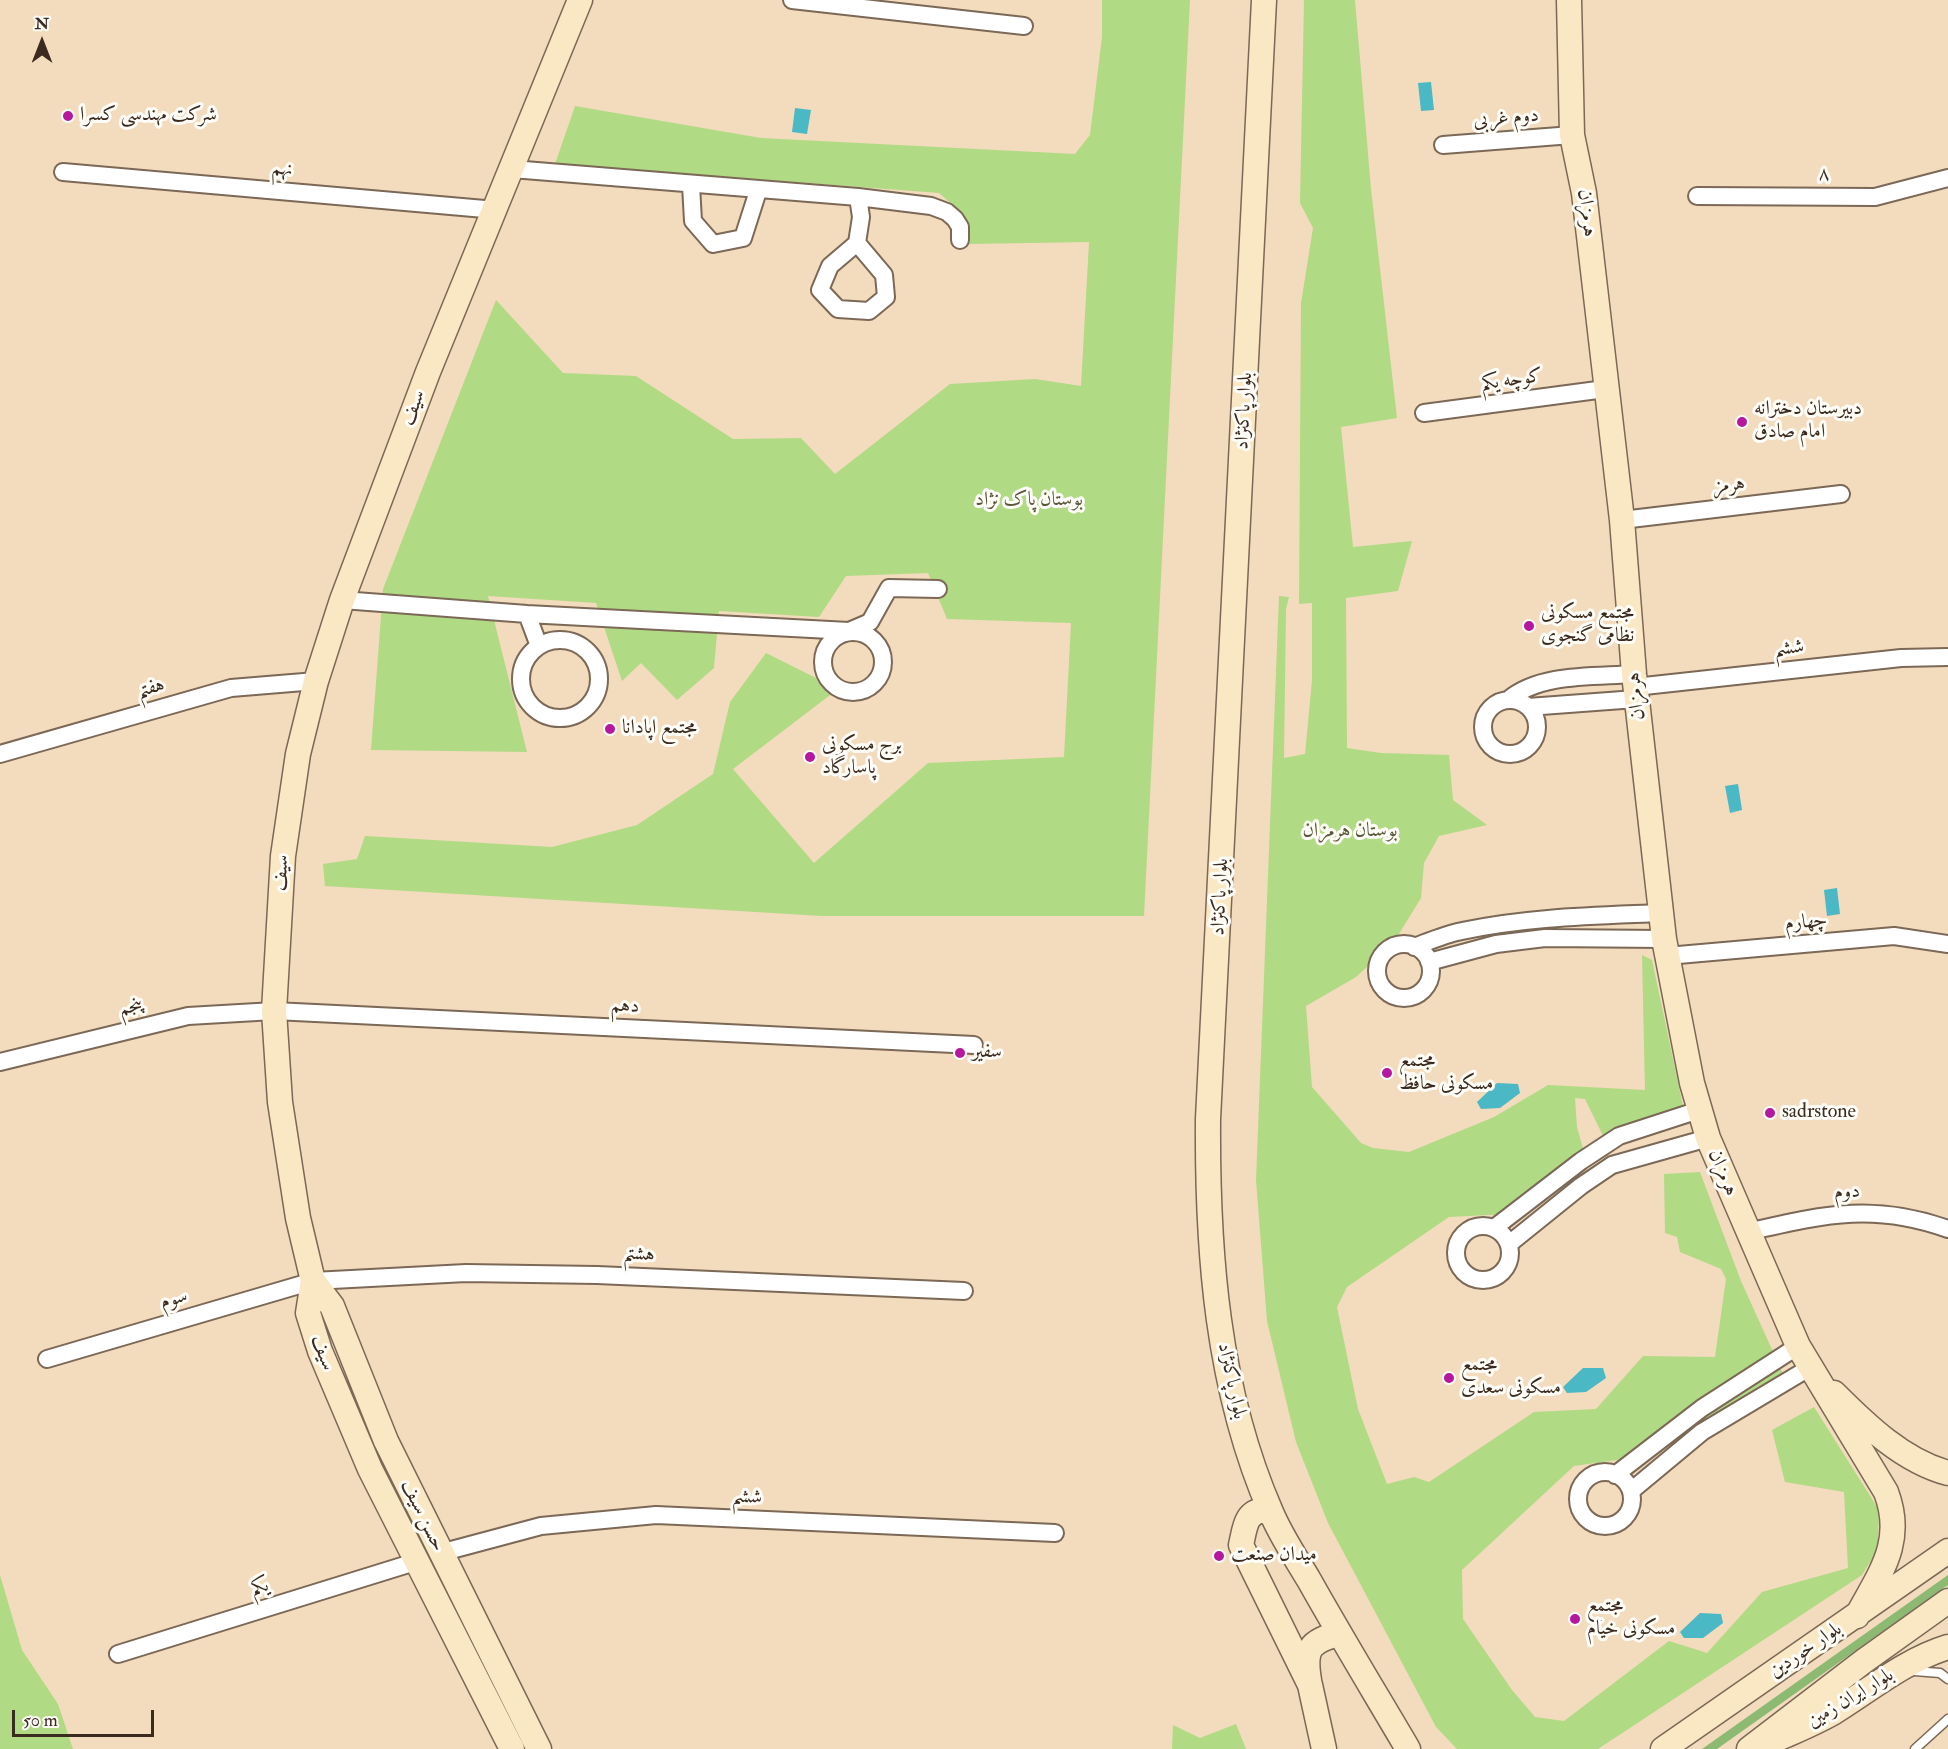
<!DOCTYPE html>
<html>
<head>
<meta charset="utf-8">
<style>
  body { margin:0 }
  #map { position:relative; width:1948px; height:1749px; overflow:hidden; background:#f3dbbd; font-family:"IM FELL Double Pica",serif }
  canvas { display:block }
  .north { position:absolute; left:12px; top:12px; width:60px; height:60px; -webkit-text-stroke:4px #fdfcf7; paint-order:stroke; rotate:0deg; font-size:16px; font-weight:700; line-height:24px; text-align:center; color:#3b2a1e }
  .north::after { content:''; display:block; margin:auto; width:21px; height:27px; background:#3b2a1e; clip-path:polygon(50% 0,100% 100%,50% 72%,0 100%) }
  .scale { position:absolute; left:12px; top:1710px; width:142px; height:27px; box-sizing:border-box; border:3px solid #3b2a1e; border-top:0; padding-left:8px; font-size:18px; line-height:21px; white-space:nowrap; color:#3b2a1e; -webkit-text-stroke:4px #fdfcf7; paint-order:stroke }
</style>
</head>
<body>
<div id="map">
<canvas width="1948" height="1749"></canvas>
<div class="north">N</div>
<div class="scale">50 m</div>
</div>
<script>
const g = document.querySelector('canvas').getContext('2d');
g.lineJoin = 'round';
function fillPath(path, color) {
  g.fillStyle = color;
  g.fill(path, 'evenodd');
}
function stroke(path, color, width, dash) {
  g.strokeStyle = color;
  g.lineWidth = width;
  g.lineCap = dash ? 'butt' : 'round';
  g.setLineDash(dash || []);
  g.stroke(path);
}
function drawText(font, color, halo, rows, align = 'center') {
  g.font = font + ' "IM FELL Double Pica",Amiri,serif';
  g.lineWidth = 6;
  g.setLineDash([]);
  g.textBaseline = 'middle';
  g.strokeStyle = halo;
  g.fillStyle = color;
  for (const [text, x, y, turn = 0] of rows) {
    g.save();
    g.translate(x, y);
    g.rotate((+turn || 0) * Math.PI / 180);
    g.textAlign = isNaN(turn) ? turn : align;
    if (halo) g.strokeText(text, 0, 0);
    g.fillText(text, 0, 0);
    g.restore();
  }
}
fillPath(new Path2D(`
  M 1102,0 L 1190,0 L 1144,916 L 822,916 L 325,886 L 323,864 L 357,859 L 365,836 L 552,847 L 637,825 L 713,774 L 730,702 L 766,653 L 838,689 L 733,769 L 814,863 L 928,763 L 1064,757 L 1071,623 L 947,619 L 928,573 L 846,576 L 819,617 L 719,611 L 714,668 L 677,700 L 641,663 L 622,681 L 596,603 L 488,596 L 527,752 L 371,750 L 383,589 L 496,300 L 563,373 L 636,376 L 733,439 L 801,438 L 835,474 L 950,384 L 1035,379 L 1081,386 L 1089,242 L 970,244 L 961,212 L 939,193 L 555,164 L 575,106 L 761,138 L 1075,154 L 1090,135 L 1102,37 Z
  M 1304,0 L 1355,0 L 1371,189 L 1397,418 L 1341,427 L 1353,547 L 1412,541 L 1398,591 L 1346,598 L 1347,748 L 1381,753 L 1449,755 L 1453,800 L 1487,825 L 1439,836 L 1424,863 L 1421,898 L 1394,942 L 1356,977 L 1306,1006 L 1312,1087 L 1361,1143 L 1373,1148 L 1409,1152 L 1494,1117 L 1548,1085 L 1645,1090 L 1642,955 L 1652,960 L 1686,1120 L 1607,1144 L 1585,1099 L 1575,1098 L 1577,1127 L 1586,1159 L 1509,1214 L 1449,1217 L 1347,1287 L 1337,1307 L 1358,1409 L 1387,1484 L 1414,1477 L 1429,1482 L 1534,1412 L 1596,1409 L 1643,1356 L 1715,1357 L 1726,1279 L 1721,1269 L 1680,1252 L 1677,1237 L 1665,1233 L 1664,1174 L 1700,1172 L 1741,1281 L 1784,1376 L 1652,1455 L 1574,1466 L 1462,1570 L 1463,1619 L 1512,1690 L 1535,1717 L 1564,1721 L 1669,1641 L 1707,1653 L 1762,1592 L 1848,1568 L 1844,1492 L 1785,1482 L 1772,1430 L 1814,1407 L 1879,1510 L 1878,1541 L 1873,1557 L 1862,1575 L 1598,1749 L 1457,1749 L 1436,1727 L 1328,1523 L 1296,1442 L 1267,1321 L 1256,1180 L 1279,596 L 1289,597 L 1286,609 L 1284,758 L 1305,754 L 1312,680 L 1312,603 L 1299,604 L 1301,303 L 1313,228 L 1300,203 Z
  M 0,1575 L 22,1650 L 58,1704 L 73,1749 L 0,1749 Z
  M 1236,1724 L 1246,1749 L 1172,1749 L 1173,1725 L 1200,1738 Z`), '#b1da85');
fillPath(new Path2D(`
  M 1948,1575 L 1948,1585 L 1717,1749 L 1702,1749 Z`), '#8cba72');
fillPath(new Path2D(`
  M 1431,82 L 1434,110 L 1421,111 L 1418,83 Z
  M 795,108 L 811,110 L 807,134 L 792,132 Z
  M 1738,784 L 1742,810 L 1730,813 L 1725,786 Z
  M 1837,888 L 1840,914 L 1827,916 L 1824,890 Z
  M 1497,1083 L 1518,1084 L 1520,1093 L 1500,1108 L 1481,1109 L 1477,1102 Z
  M 1583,1368 L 1603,1368 L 1606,1378 L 1586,1392 L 1567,1393 L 1563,1387 Z
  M 1700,1613 L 1721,1614 L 1723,1623 L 1703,1638 L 1684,1638 L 1680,1632 Z`), '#4ab8c5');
const lane = new Path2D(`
  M 1914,1671 L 1940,1673 L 1948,1679
  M 1915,1749 L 1948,1719`);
const street = new Path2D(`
  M 792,0 L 1024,26
  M 1443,145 L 1572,135
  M 512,169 L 858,197 L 931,206 L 947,212 L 955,219 L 960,227 L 960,240
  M 63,172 L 496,210
  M 691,185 L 693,221 L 713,244 L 743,238 L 758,191
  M 1697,196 L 1875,197 L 1948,178
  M 857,243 L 884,275 L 886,297 L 869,311 L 838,309 L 820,290 L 830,266 L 857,243 L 861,217 L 858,197
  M 1424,413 L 1605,389
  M 1622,520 L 1841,494
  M 342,600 L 527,614 L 849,631 L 870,622 L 889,588 L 938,589
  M 527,614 L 539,646
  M823 662a30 30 0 1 1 60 0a30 30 0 1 1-60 0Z
  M521 679a39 39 0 1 1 78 0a39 39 0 1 1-78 0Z
  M 1635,687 L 1901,658 L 1948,657
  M 1508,700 C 1540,673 1593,677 1634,674
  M1483 727a27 27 0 1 1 54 0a27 27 0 1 1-54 0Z
  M 1528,707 L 1636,699
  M 0,754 L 231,688 L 316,681
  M1377 971a27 27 0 1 1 54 0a27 27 0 1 1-54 0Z
  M 1414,947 C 1430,941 1446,934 1462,931 C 1528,917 1594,916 1661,913
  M 1667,956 L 1894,936 L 1948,944
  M 1429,962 L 1496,944 L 1545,938 L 1664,939
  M 0,1062 L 188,1016 L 274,1011 L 974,1045
  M1456 1253a27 27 0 1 1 54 0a27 27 0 1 1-54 0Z
  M 1494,1228 L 1581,1161 L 1619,1136 L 1699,1110
  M 1747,1232 C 1823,1215 1872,1202 1948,1229
  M 1509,1244 L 1581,1186 L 1612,1165 L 1708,1138
  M 47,1359 L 313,1281 L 466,1273 L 597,1275 L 964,1291
  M1578 1499a27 27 0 1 1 54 0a27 27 0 1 1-54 0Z
  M 1615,1475 L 1702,1408 L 1798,1346
  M 1631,1491 L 1702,1432 L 1809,1368
  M 440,1553 L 541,1526 L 656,1515 L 1055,1533
  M 118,1654 L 415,1562`);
const secondary = new Path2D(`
  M 1264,0 L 1208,1119 C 1207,1252 1217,1389 1271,1512 C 1281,1536 1296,1558 1309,1580 C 1341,1637 1375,1693 1408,1749
  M 1569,0 L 1572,135 L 1584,193 L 1622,520 L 1634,674 L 1664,939 L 1692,1083 L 1708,1138 L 1798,1346 L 1886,1492 C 1905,1542 1880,1573 1857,1616
  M 313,1281 L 332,1306 L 386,1441 L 539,1749
  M 1834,1393 C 1866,1425 1903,1461 1948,1473
  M 1272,1515 L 1264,1510 C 1245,1512 1245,1528 1241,1545 L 1310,1685 L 1324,1749
  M 1309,1680 C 1304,1650 1309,1641 1339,1634
  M 1775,1740 C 1795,1731 1815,1723 1834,1712 C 1871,1689 1906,1660 1948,1647
  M 512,1749 L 370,1469 L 320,1351 L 308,1313 L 313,1281 L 298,1218 L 280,1102 L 274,1011 L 283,856 L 298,754 L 316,681 L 342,600 L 428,372 L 580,0
  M 1663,1749 L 1948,1551
  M 1749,1749 L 1864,1661 L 1948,1601`);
stroke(lane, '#7b6856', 11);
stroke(street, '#7b6856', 20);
stroke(secondary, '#7b6856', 27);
stroke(lane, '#fff', 8);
stroke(street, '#fff', 16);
stroke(secondary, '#fae7c3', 24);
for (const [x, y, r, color] of [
  [68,116,6,"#b5179e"],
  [1742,422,6,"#b5179e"],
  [1529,626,6,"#b5179e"],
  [610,729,6,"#b5179e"],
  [810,757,6,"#b5179e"],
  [960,1053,6,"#b5179e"],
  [1387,1073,6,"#b5179e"],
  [1770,1113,6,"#b5179e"],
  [1449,1378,6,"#b5179e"],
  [1219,1556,6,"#b5179e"],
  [1575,1619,6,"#b5179e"]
]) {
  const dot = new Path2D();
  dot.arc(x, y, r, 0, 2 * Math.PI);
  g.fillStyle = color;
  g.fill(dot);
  stroke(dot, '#fdfcf7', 2);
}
drawText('20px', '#3b2a1e', '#fdfcf7', [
  ["شرکت مهندسی کسرا",80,116],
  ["دبیرستان دخترانه",1754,410],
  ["امام صادق",1754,433],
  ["مجتمع مسکونی",1541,614],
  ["نظامی گنجوی",1541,637],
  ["مجتمع اپادانا",622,729],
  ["برج مسکونی",822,746],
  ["پاسارگاد",822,769],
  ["سفیر",972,1053],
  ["مجتمع",1399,1062],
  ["مسکونی حافظ",1399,1085],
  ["sadrstone",1782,1113],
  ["مجتمع",1461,1366],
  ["مسکونی سعدی",1461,1389],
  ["میدان صنعت",1231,1556],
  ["مجتمع",1587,1607],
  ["مسکونی خیام",1587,1630]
], 'left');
drawText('20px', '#3b2a1e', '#fdfcf7', [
  ["دوم غربی",1506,119,-5],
  ["نهم",282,170,5],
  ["۸",1824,175],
  ["هرمزان",1586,213,83],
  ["کوچه یکم",1512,381,-8],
  ["سیف",414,408,-69],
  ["بلوار پاکنژاد",1245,411,-87],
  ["هرمز",1729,486,-7],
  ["ششم",1789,649,-6],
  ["هفتم",151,689,-16],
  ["هرمزان",1637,696,-96],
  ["سیف",282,873,-85],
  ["بلوار پاکنژاد",1221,897,-87],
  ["چهارم",1806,923,-5],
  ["دهم",625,1007,3],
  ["پنجم",131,1008,-14],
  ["هرمزان",1722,1173,67],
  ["دوم",1847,1193,-3],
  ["هشتم",639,1255,3],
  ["سوم",174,1300,-16],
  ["سیف",322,1353,71],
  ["بلوار پاکنژاد",1231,1381,78],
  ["ششم",747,1498,3],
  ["حسن سیف",422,1516,64],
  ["یکم",260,1588,-17],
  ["بلوار خوردین",1806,1651,-34],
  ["بلوار ایران زمین",1851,1699,-31]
]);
drawText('20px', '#585638', '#fdfcf7', [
  ["بوستان پاک نژاد",1029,501],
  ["بوستان هرمزان",1350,832]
]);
</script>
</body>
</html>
